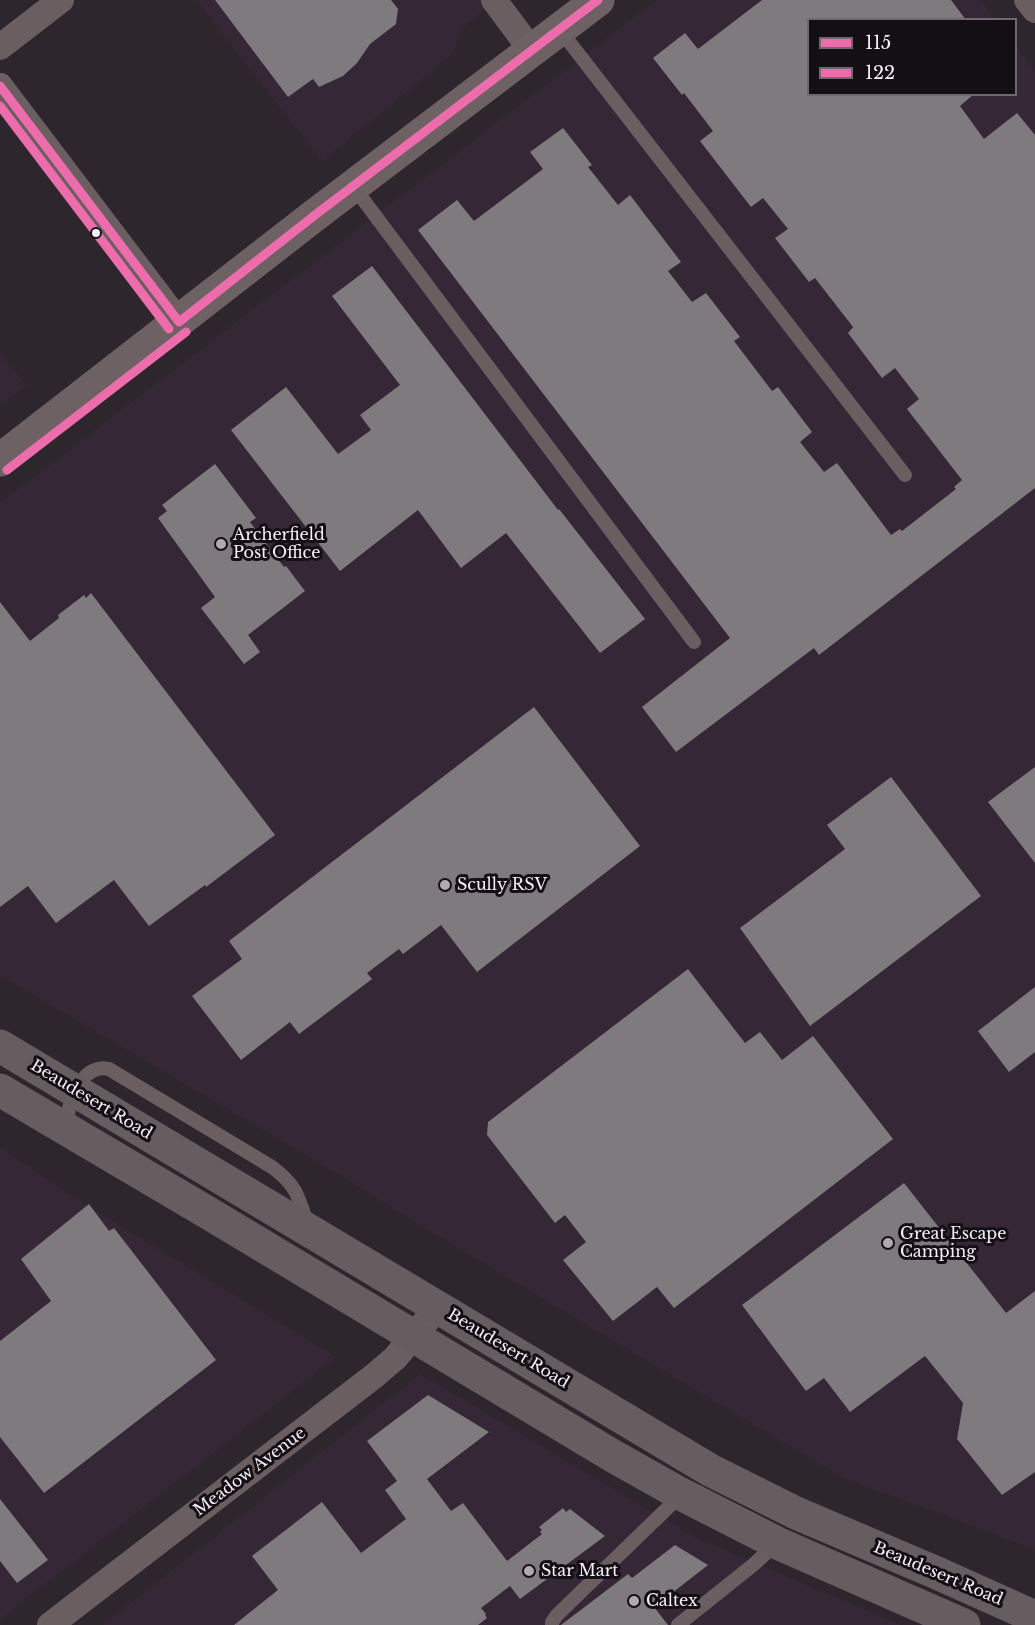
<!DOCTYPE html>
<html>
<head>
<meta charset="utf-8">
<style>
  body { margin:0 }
  #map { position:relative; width:1035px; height:1625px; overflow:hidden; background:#2d272d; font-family:"Libre Baskerville",serif }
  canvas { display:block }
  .legend { position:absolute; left:807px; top:18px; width:210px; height:78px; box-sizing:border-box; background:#140f14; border:2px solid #6e696f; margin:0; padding:8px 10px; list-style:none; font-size:18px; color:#f6eff7 }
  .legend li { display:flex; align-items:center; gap:12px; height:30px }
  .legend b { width:30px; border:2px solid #6e696f }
</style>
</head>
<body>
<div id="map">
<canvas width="1035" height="1625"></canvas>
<ul class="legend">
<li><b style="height:8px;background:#ec6cac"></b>115</li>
<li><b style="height:8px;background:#ec6cac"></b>122</li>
</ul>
</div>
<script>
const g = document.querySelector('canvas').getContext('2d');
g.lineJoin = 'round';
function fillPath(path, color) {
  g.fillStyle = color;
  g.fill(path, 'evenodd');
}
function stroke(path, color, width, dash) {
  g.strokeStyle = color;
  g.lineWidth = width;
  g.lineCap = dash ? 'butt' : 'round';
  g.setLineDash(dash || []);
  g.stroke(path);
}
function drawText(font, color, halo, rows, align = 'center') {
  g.font = font + ' "Libre Baskerville",serif';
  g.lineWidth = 6;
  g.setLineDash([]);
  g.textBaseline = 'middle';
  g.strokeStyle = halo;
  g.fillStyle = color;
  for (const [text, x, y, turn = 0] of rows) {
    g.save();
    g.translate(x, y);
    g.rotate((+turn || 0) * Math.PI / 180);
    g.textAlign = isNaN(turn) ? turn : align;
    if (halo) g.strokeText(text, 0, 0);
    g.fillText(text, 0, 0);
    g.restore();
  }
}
fillPath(new Path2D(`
  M 196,0 L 497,0 L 461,29 L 453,54 L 322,161 Z
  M 657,0 L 980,0 L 995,19 L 808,20 L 808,94 L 1016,94 L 1016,46 L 1035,72 L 1035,1550 L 969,1524 L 845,1479 L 405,1216 L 352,1182 L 0,975 L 0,503 Z
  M 0,354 L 27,386 L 0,406 Z
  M 0,1147 L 76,1199 L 336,1357 L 0,1619 Z
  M 420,1374 L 696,1538 L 901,1625 L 103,1625 Z`), '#362737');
fillPath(new Path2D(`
  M 215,0 L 391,0 L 398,9 L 396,24 L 370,44 L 357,63 L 343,76 L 319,87 L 313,79 L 288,97 Z
  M 762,0 L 951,0 L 966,20 L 808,20 L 808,94 L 974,94 L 960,106 L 984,139 L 1017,113 L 1035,135 L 1035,488 L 819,655 L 814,648 L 676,752 L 642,707 L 730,638 L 418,230 L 457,200 L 474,221 L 543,169 L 530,152 L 563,128 L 592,165 L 588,167 L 618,205 L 630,195 L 681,262 L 668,271 L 692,302 L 706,293 L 740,337 L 734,341 L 772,391 L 778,387 L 812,432 L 800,442 L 824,472 L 837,463 L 891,535 L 900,529 L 902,531 L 956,489 L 954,487 L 962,480 L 907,409 L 919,399 L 895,368 L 882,378 L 848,333 L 853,327 L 815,278 L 809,282 L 775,238 L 788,229 L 763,198 L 751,207 L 700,141 L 713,131 L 684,93 L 682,95 L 653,58 L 685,33 L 698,49 Z
  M 372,266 L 558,510 L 559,509 L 645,619 L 600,653 L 506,533 L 461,568 L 418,510 L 340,571 L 231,430 L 286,387 L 338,454 L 371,430 L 360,415 L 400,385 L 332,296 Z
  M 215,464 L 256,518 L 250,522 L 284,567 L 286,566 L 305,591 L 248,635 L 260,652 L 244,664 L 201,608 L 215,597 L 158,518 L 167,511 L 162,505 Z
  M 91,593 L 275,835 L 206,887 L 205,885 L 149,926 L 114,880 L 56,923 L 28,886 L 0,907 L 0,602 L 30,641 L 59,618 L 58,615 L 84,595 L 86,598 Z
  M 534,707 L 640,846 L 477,972 L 441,925 L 403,954 L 399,949 L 367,973 L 372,979 L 299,1034 L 290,1022 L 241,1060 L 192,996 L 242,959 L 229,941 Z
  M 1035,767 L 1035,863 L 988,802 Z
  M 891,777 L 981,896 L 810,1026 L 740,928 L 845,849 L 827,825 Z
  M 688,969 L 745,1043 L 760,1032 L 782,1060 L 813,1036 L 893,1139 L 674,1308 L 657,1287 L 613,1321 L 563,1260 L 586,1242 L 565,1215 L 555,1223 L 487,1135 L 488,1122 Z
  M 1035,987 L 1035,1052 L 1009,1072 L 978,1031 Z
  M 904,1183 L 1006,1313 L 1035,1291 L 1035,1472 L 1002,1495 L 957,1439 L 963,1403 L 925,1356 L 850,1412 L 824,1378 L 806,1391 L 742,1305 Z
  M 89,1204 L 109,1231 L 114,1228 L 216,1360 L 44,1493 L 0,1437 L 0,1341 L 51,1301 L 21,1259 Z
  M 428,1395 L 489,1432 L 427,1479 L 451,1511 L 463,1503 L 507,1561 L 542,1534 L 540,1532 L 542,1530 L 539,1527 L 563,1508 L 566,1512 L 570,1509 L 605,1536 L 520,1599 L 510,1586 L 481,1608 L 486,1614 L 485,1615 L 487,1618 L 478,1625 L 234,1625 L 278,1590 L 252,1556 L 322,1502 L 361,1553 L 406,1519 L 385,1490 L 397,1481 L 367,1441 Z
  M 0,1499 L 48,1560 L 17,1583 L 0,1561 Z
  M 675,1545 L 708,1565 L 654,1607 L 668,1625 L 561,1625 L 628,1574 L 632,1578 Z`), '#7e7a7e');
stroke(new Path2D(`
  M 560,30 L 905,475
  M 353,186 L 694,642
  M 68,1128 C 68,1122 67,1115 69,1109 C 72,1090 87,1064 109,1069 L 272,1167 C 296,1185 298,1195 307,1223
  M 552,1625 L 552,1622 L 557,1615 L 681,1495
  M 678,1625 L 753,1565 L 777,1543`), '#6a5e61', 14);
stroke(new Path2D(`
  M 494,0 L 532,51
  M 1027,0 L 1035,10
  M 0,47 L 61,0
  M 0,86 L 179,322
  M 50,1625 L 374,1376 L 395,1358 L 438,1307`), '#6a5e61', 26);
stroke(new Path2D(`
  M 0,460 L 315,215 L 598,0`), '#6e6164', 33);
stroke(new Path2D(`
  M 0,1046 L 710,1470 L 796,1513 L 937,1573 L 1035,1617
  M 0,1090 L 210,1214 L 613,1456 L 677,1492 L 777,1543 L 964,1625`), '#655d60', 33);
stroke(new Path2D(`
  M 0,86 L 179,322
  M 179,322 L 315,215 L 598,0`), '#ec6cac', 9);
stroke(new Path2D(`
  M 0,106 L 169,329
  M 7,470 L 186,332`), '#ec6cac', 9);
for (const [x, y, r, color] of [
  [96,233,5,"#f6eff7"],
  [221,544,6,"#b0a9b0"],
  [445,885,6,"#b0a9b0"],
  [888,1243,6,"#b0a9b0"],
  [529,1571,6,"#b0a9b0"],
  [634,1601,6,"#b0a9b0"]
]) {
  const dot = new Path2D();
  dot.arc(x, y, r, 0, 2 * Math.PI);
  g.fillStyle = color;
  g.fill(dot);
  stroke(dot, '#140f14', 2);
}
drawText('16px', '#f6eff7', '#140f14', [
  ["Archerfield",233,535],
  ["Post Office",233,553],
  ["Scully RSV",457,885],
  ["Great Escape",900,1234],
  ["Camping",900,1252],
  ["Star Mart",541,1571],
  ["Caltex",646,1601]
], 'left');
drawText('16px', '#f6eff7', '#140f14', [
  ["Beaudesert Road",91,1100,31],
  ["Beaudesert Road",508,1349,31],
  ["Meadow Avenue",250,1472,-37],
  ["Beaudesert Road",938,1574,23]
]);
</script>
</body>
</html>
